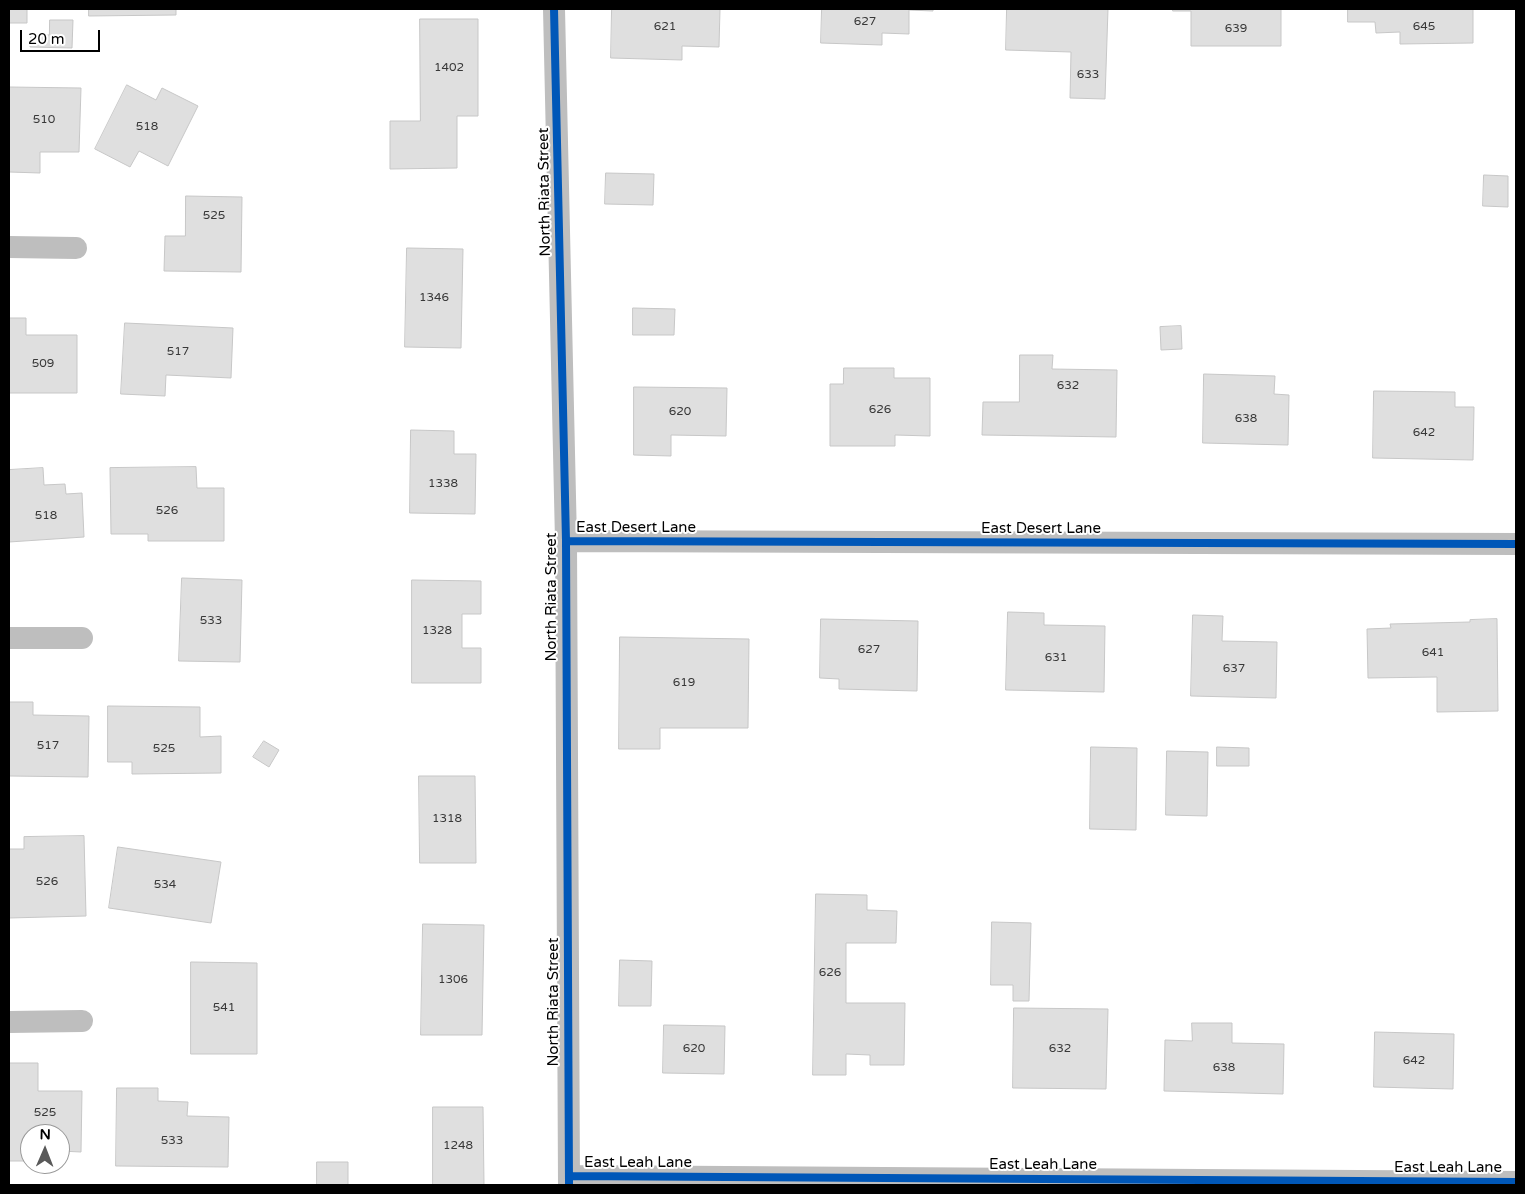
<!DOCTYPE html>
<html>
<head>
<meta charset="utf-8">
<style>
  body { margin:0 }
  #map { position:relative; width:1525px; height:1194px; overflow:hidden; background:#fff; font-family:"Varela Round",sans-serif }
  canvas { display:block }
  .frame { position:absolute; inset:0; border:10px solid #000; pointer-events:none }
  .north { position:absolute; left:20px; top:1124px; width:50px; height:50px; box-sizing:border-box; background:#fff; border:1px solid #999; border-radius:50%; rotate:1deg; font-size:14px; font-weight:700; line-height:20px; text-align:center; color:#000 }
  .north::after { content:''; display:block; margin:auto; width:18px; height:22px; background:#595959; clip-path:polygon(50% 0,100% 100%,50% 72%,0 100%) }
  .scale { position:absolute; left:20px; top:30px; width:80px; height:22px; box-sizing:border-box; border:2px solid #000; border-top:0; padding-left:6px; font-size:15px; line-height:18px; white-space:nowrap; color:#000; -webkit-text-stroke:4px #fff; paint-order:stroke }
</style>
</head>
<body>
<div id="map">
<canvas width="1525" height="1194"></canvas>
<div class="frame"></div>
<div class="north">N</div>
<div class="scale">20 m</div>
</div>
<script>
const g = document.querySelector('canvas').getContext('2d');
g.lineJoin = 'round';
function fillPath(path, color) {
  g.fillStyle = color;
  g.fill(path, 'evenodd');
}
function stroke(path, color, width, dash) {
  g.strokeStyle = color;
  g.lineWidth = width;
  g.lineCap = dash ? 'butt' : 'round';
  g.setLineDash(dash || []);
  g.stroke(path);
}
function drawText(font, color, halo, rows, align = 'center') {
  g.font = font + ' "Varela Round",sans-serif';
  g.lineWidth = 4;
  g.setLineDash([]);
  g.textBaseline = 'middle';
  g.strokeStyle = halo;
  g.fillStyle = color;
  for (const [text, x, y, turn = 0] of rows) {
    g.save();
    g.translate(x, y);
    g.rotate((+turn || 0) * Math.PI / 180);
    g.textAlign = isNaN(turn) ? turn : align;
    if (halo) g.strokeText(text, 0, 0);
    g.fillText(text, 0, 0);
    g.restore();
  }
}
const building = new Path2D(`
  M 9,9 L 54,9 L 27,9 L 27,23 L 9,23 Z
  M 89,9 L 176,9 L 176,15 L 89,16 Z
  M 612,9 L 720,9 L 719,47 L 682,46 L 682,60 L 611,58 Z
  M 822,9 L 933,9 L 933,11 L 909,10 L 909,34 L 882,33 L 882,45 L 821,43 Z
  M 1007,9 L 1108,9 L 1105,99 L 1070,98 L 1071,52 L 1006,50 Z
  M 1173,9 L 1281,9 L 1281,46 L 1191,46 L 1191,11 L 1173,11 Z
  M 1348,9 L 1473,9 L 1473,43 L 1400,44 L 1400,32 L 1376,33 L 1375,22 L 1348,22 Z
  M 420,19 L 478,19 L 478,116 L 457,116 L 457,168 L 390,169 L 390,121 L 420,121 Z
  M 50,20 L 73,20 L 72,48 L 30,47 L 31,34 L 49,35 Z
  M 127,85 L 156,100 L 162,88 L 198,106 L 168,166 L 139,151 L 130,167 L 95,149 Z
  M 9,87 L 81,88 L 79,152 L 40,152 L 40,173 L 9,172 Z
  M 606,173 L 654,174 L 653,205 L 605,204 Z
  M 1484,175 L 1508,176 L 1508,207 L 1483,206 Z
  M 186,196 L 242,197 L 241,272 L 164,271 L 165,236 L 185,236 Z
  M 407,248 L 463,249 L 461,348 L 405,347 Z
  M 633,308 L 675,309 L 674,335 L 633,335 Z
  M 9,318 L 26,318 L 26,335 L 77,335 L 77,393 L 9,393 Z
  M 125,323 L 233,328 L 231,378 L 166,375 L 165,396 L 121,394 Z
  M 1181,326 L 1182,349 L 1161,350 L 1160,327 Z
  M 1020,355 L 1053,355 L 1052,369 L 1117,370 L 1116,437 L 982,435 L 983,402 L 1019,402 Z
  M 844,368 L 894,368 L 894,378 L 930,378 L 930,436 L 895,435 L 895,446 L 830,446 L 830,384 L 843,384 Z
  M 1204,374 L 1275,376 L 1274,394 L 1289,395 L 1288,445 L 1203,443 Z
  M 634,387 L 727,388 L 726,436 L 671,435 L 671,456 L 634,455 Z
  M 1374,391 L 1455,392 L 1455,407 L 1474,407 L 1473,460 L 1373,458 Z
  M 411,430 L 454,431 L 454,454 L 476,454 L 475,514 L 410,513 Z
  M 196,467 L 197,488 L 224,488 L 224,541 L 148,541 L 148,534 L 111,534 L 110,468 Z
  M 43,468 L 44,485 L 65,484 L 66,494 L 82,493 L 84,537 L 9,542 L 9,470 Z
  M 182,578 L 242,580 L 240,662 L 179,661 Z
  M 412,580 L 481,581 L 481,614 L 462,614 L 462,648 L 481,648 L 481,683 L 412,683 Z
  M 1008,612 L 1044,613 L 1044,625 L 1105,626 L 1104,692 L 1006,690 Z
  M 1193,615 L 1223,616 L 1222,641 L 1277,642 L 1276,698 L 1191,696 Z
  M 821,619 L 918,621 L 917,691 L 839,689 L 839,679 L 820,678 Z
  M 1497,619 L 1498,711 L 1437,712 L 1437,677 L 1368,678 L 1367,629 L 1391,628 L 1390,624 L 1470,622 L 1470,620 Z
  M 620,637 L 749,639 L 748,728 L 660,728 L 660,749 L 619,749 Z
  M 9,702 L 33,702 L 33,715 L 89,716 L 88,777 L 9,776 Z
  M 108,706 L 200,707 L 200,737 L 221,736 L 221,773 L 132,774 L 132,762 L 108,762 Z
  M 264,741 L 279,750 L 269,767 L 253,757 Z
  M 1091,747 L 1137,748 L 1136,830 L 1090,829 Z
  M 1217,747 L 1249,748 L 1249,766 L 1217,766 Z
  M 1167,751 L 1208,752 L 1207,816 L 1166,815 Z
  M 419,776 L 475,776 L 476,863 L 420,863 Z
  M 84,836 L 86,916 L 9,918 L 9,849 L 24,849 L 24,837 Z
  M 118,847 L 221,862 L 211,923 L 109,908 Z
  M 816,894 L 867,895 L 867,910 L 897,911 L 896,943 L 846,943 L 846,1003 L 905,1003 L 904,1065 L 870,1065 L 870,1055 L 846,1054 L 846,1075 L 813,1075 Z
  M 992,922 L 1031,923 L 1029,1001 L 1013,1001 L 1013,985 L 991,985 Z
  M 423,924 L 484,925 L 482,1035 L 421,1035 Z
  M 620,960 L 652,961 L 651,1006 L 619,1006 Z
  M 191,962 L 257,963 L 257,1054 L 191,1054 Z
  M 1014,1008 L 1108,1009 L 1106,1089 L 1013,1088 Z
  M 1192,1023 L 1232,1023 L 1232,1043 L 1284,1044 L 1283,1094 L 1164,1091 L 1165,1040 L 1192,1041 Z
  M 664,1025 L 725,1026 L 724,1074 L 663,1073 Z
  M 1375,1032 L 1454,1034 L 1453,1089 L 1374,1087 Z
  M 9,1063 L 38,1063 L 38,1091 L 82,1091 L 81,1152 L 60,1151 L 60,1134 L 30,1134 L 30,1161 L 9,1161 Z
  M 117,1088 L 158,1088 L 158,1101 L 188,1102 L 187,1116 L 229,1117 L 228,1167 L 116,1166 Z
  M 433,1107 L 483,1107 L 484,1185 L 433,1185 Z
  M 317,1162 L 348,1162 L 348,1185 L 317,1185 Z`);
fillPath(building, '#dfdfdf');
stroke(building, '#c7c7c7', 1);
stroke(new Path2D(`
  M 554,9 L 566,541 L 569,1185
  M 9,247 L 76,248
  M 566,541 L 1516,544
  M 9,638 L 82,638
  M 9,1022 L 82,1021
  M 569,1176 L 1516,1182`), '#bebebe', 22);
stroke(new Path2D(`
  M 554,9 L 566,541 L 569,1185
  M 566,541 L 1516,544
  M 569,1176 L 1516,1182`), '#0057b8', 8);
drawText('12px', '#383838', null, [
  ["627",865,22],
  ["621",665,27],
  ["645",1424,27],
  ["639",1236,29],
  ["1402",449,68],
  ["633",1088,75],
  ["510",44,120],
  ["518",147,127],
  ["525",214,216],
  ["1346",434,298],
  ["517",178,352],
  ["509",43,364],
  ["632",1068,386],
  ["626",880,410],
  ["620",680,412],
  ["638",1246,419],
  ["642",1424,433],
  ["1338",443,484],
  ["526",167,511],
  ["518",46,516],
  ["533",211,621],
  ["1328",437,631],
  ["627",869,650],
  ["641",1433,653],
  ["631",1056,658],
  ["637",1234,669],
  ["619",684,683],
  ["517",48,746],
  ["525",164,749],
  ["1318",447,819],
  ["526",47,882],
  ["534",165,885],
  ["626",830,973],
  ["1306",453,980],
  ["541",224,1008],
  ["620",694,1049],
  ["632",1060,1049],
  ["642",1414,1061],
  ["638",1224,1068],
  ["525",45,1113],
  ["533",172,1141],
  ["1248",458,1146]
]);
drawText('15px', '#000', '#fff', [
  ["North Riata Street",545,192,-91],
  ["East Desert Lane",636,528],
  ["East Desert Lane",1041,529],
  ["North Riata Street",552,597,-90],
  ["North Riata Street",554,1002,-90],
  ["East Leah Lane",638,1163],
  ["East Leah Lane",1043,1165],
  ["East Leah Lane",1448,1168]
]);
</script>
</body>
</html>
